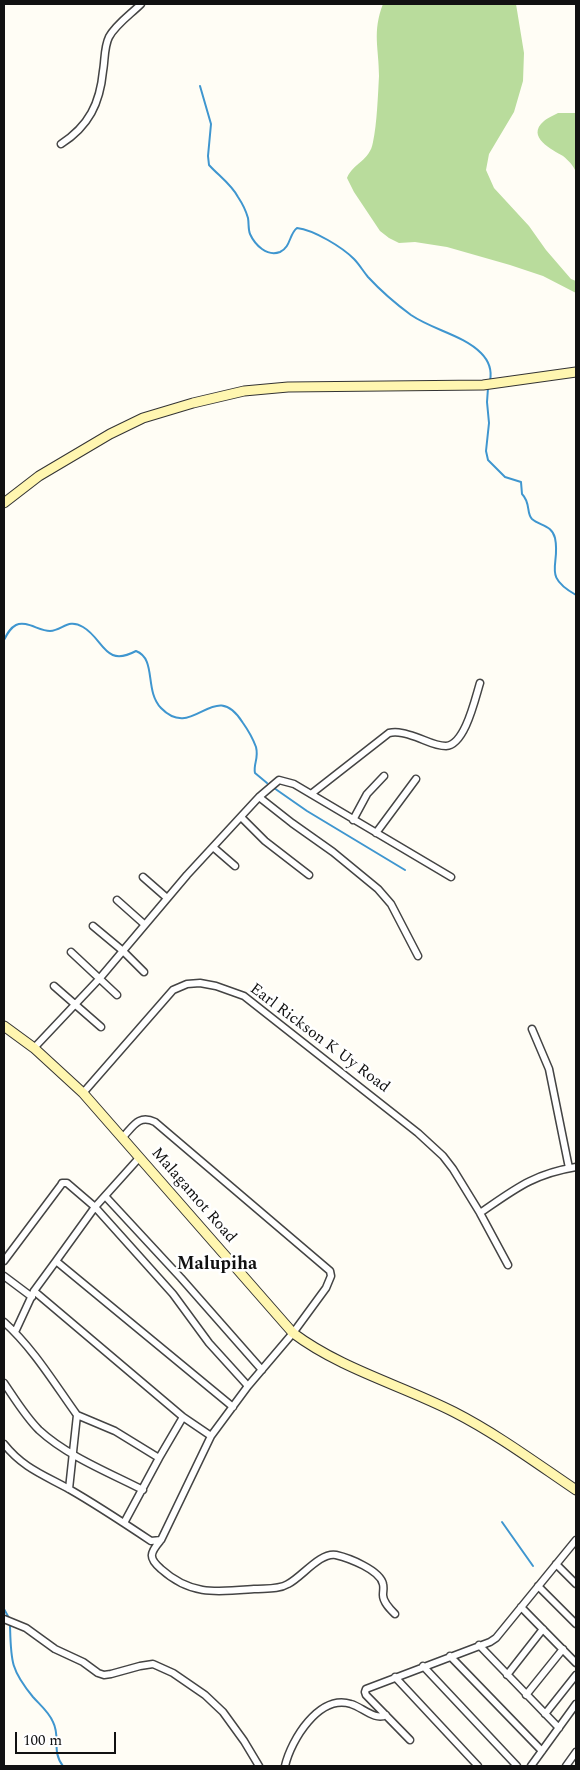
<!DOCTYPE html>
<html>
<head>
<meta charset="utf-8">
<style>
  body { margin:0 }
  #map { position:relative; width:580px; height:1770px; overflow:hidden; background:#fffdf5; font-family:Spectral,serif }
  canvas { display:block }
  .frame { position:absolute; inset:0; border:5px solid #111; pointer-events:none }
  .scale { position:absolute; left:15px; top:1732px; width:101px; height:22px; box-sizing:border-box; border:2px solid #111; border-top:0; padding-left:6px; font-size:15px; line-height:18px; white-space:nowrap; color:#111; -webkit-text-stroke:4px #fff; paint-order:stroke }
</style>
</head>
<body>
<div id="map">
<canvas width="580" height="1770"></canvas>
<div class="frame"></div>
<div class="scale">100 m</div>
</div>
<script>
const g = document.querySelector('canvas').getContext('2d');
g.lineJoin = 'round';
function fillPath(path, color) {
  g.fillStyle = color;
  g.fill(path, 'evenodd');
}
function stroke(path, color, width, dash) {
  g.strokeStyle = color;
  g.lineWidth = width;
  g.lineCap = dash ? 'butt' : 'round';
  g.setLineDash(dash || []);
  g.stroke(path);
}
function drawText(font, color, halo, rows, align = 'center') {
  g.font = font + ' Spectral,serif';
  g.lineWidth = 5;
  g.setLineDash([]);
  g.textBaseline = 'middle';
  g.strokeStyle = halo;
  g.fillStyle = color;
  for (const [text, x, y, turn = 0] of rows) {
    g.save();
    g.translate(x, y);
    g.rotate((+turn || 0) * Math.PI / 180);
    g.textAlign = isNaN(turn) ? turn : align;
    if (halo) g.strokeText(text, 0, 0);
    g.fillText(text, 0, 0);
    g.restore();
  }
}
fillPath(new Path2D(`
  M 383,4 L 516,4 L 524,53 L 523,81 L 514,112 L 489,154 L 486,170 L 494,188 L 529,226 L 546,250 L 571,279 L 576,281 L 576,293 L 543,276 L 510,265 L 447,247 L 415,242 L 399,243 L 389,238 L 380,231 L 354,192 L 347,178 C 353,163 370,161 373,142 C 377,124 378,94 379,76 C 379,48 372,32 383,4 Z
  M 558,113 L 576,113 L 576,172 C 573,165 569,161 563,156 C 553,150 525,137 544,121 C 547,118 553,116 558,113 Z`), '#b9dc9c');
stroke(new Path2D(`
  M 200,86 L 211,124 L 208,156 L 209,165 C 219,176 231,184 238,197 C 242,203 246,211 248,218 C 249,224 248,229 250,234 C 255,245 267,257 280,252 C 291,247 289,234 297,228 C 314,230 342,247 354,259 C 359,264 363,271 368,277 C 381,291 396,304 411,315 C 433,330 463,335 481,353 C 489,361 492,371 490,381
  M 488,388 L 487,402 L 489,423 L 486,451 L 488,460 L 505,477 L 521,482 L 522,494 C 531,503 526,513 532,519 C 540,526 552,525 555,538 C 561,566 541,575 576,595
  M 4,640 C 7,634 10,628 16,625 C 26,620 39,631 50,631 C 63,630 68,618 83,627 C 104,639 104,668 136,651 C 157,659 144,690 161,708 C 194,742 214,676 243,723 C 248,730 253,739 256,747 C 259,759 253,764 255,773 L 267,783
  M 274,788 L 307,811 L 405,870
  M 502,1522 L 533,1566
  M 4,1609 L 9,1618
  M 10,1625 C 11,1660 10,1669 33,1697 C 40,1705 49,1712 53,1722 C 61,1737 51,1751 63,1766`), '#3f96cf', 2);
const street = new Path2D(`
  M 61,144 C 89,126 100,103 103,71 C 105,60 104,47 109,37 C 116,24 131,14 141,4
  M 311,794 L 389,733 C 398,731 407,734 416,737 C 425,740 435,746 446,746 C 465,745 475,699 480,683
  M 259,797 L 292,823 L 333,852 L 378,889 L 391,904 L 418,956
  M 241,817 L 265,841 L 309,875
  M 353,820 L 367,794 L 384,776
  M 376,833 L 416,779
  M 213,847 L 235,866
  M 143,877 L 167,898
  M 117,900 L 144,924
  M 93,926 L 123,951 L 144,972
  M 71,952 L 117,995
  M 54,986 L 101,1027
  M 532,1029 L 549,1069 L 569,1168
  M 34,1048 L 100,978 L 187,875 L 259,797 L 279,780 L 294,784 L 451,877
  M 83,1093 L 173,990 L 187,984 L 200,983 L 216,986 L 244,996 L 418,1133 L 443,1156 L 453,1169 L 480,1213 L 508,1265
  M 139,1158 L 95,1207 L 56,1261 L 233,1407
  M 105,1196 L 181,1278 L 262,1370
  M 480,1213 C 515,1189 533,1174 576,1167
  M 4,1261 L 61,1185 L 62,1183 L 67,1183 L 95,1207 L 173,1294 L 209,1343 L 248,1386
  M 4,1276 L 32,1297
  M 34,1291 L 183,1417 L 211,1436
  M 4,1322 C 33,1348 54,1383 77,1415 L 69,1489
  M 15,1332 L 34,1291 L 56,1261
  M 4,1383 C 15,1399 25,1416 39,1430 C 67,1456 110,1473 143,1490
  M 77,1415 L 115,1431 L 159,1458
  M 4,1444 C 23,1468 44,1475 69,1489 C 97,1505 124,1523 151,1541 L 161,1540 L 211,1436 L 248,1386 L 293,1333 L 326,1288 L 331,1276 L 330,1271 L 155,1122 C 138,1114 133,1127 122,1138
  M 124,1523 L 159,1458 L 183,1417
  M 160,1541 C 150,1553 148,1558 161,1569 C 191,1596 217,1592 254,1589 C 265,1588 278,1590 288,1584 C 302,1577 320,1552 336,1555 C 349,1558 380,1570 383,1584 C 384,1588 383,1591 383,1595 C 383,1602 390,1609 395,1614
  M 556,1564 L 576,1584
  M 538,1586 L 576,1624
  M 521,1607 L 576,1663
  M 4,1619 L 26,1628 L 55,1649 L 83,1662 L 98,1673 L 104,1675 L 111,1674 L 140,1666 L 153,1664 L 173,1673 L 205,1695 L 223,1712 L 244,1741 L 259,1766
  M 479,1645 L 559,1728
  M 450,1656 L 542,1751
  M 423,1666 L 517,1766
  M 507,1675 L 543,1629
  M 395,1677 L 478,1766
  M 526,1695 L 563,1649
  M 545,1714 L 576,1675
  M 410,1740 L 366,1695 L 365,1692 L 366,1689 L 490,1642 L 496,1638 L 576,1540
  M 285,1766 C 291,1740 319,1694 351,1704 C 362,1707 375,1721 386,1715
  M 531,1766 L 576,1704
  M 566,1766 L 576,1752`);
const secondary = new Path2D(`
  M 4,503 L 39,476 L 110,434 L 143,418 L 193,403 L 244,391 L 288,387 L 483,385 L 576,372
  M 4,1026 L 34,1048 L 83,1093 L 293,1333 C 341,1369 401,1385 454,1412 C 497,1434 536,1463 576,1490`);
stroke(street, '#444', 9);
stroke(secondary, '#333', 11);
stroke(street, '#fff', 6);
stroke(secondary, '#fff6b0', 9);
drawText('16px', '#111', '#fff', [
  ["Earl Rickson K Uy Road",319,1039,37],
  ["Malagamot Road",193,1196,49]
]);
drawText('bold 18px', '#111', '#fff', [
  ["Malupiha",217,1265]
]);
</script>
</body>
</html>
